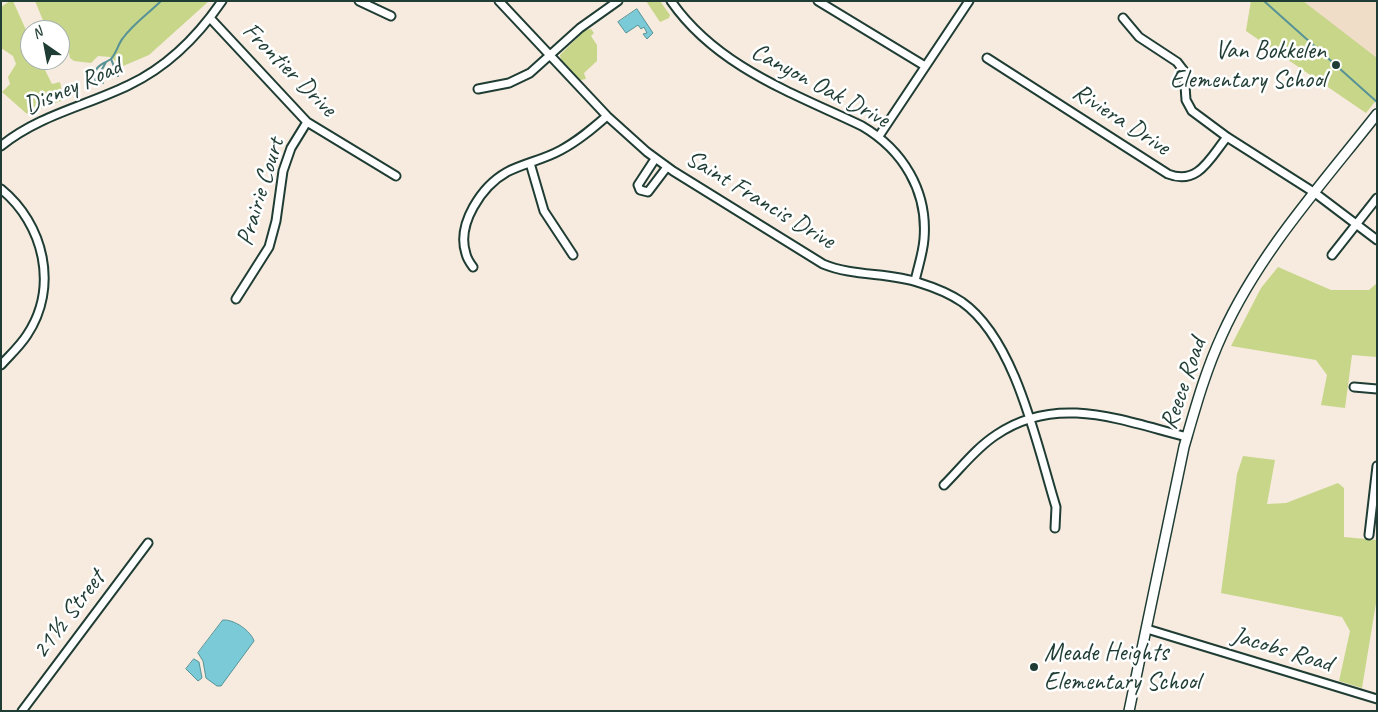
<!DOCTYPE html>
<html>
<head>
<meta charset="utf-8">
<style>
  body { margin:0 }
  #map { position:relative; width:1378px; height:712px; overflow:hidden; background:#f6ebde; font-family:Caveat,sans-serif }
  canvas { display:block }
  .frame { position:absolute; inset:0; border:2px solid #1f3d34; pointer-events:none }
  .north { position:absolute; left:20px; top:20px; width:50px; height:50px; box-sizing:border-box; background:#fff; border:1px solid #a5b1ae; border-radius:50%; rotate:327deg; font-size:14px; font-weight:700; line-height:20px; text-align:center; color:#1f3d34 }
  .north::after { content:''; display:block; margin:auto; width:18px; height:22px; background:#1f3d34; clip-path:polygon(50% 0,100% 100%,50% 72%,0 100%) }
</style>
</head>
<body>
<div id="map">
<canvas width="1378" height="712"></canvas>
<div class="frame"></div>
<div class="north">N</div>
</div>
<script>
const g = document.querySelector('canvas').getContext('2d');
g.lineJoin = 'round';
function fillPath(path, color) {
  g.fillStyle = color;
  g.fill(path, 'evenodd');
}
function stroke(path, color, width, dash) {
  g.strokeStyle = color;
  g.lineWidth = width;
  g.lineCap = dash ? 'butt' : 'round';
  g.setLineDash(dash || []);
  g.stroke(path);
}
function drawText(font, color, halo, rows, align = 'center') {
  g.font = font + ' Caveat,sans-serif';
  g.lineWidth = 5;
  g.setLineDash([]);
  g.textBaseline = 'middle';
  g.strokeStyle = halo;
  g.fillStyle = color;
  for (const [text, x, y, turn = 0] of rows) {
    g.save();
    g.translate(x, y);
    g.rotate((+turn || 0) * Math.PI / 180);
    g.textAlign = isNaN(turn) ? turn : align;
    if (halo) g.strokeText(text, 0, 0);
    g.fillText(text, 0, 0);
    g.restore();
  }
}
fillPath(new Path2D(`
  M 1251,1 L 1377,1 L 1377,99 L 1366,113 L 1246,31 Z`), '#efddc7');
fillPath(new Path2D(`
  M 10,1 L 13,1 L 30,39 L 30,59 L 27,58 L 29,62 L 40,60 L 52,84 L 60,82 L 63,97 L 66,99 L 27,114 L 2,92 L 10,84 L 8,77 L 16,64 L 13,56 L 1,48 L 1,7 Z
  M 35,1 L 209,1 L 149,55 L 123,66 L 110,57 L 98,56 L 91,63 L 74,61 L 70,58 L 68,48 L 60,44 L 60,30 L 47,30 Z
  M 646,1 L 660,1 L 670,15 L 669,18 L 660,22 Z
  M 1251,1 L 1303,1 L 1377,58 L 1377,99 L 1366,113 L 1246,31 Z
  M 591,29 L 594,33 L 591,36 L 597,45 L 597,61 L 584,73 L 586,79 L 580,80 L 561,60 L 560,55 L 585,30 Z
  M 1278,267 L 1331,290 L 1369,290 L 1377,283 L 1377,357 L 1352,355 L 1345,408 L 1321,405 L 1327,375 L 1316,360 L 1231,346 L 1261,288 Z
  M 1243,456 L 1275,460 L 1267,504 L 1286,503 L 1338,483 L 1344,488 L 1344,537 L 1377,540 L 1377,597 L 1362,688 L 1339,681 L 1350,631 L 1342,617 L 1221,593 L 1237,474 Z`), '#c8d68a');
const water = new Path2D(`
  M 637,9 L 653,33 L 647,39 L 643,34 L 647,33 L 644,27 L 641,29 L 638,25 L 626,33 L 618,22 Z
  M 223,620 C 234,619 251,631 254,641 L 221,686 L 217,686 L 206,678 L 203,661 L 198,653 Z
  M 194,659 L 199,662 L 202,678 L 198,681 L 186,669 Z`);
fillPath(water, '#7bcad7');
stroke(water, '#569296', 1);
stroke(new Path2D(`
  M 1264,1 L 1377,102
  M 118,76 L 111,59 C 117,52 118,44 123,38 C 134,23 148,14 161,1
  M 103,83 L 100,73 L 106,62 L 111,59
  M 95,86 C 96,74 92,68 106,62`), '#569296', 2);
const minor = new Path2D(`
  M 359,1 L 391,16
  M 499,1 L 607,116 L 647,152 L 673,171 L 823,264 C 854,277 889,272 920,283 C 933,287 950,294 962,302 C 1016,340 1037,446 1056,507 L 1055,528
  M 671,1 C 717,67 793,93 862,126 C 903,150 928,191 924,239 C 923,253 918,267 915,281
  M 818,1 L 925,66
  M 210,18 L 307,122 L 396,176
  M 1123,18 L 1139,37 L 1177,62 L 1184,71 L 1186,100 L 1192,111 L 1227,137 L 1315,193 L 1377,240
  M 987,58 L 1168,174 C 1198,186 1210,158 1227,137
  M 478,89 L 509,83 L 530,73 L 580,28 L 618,1
  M 879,136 L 969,1
  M 1,146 C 39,115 86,106 129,85 C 167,67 198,36 222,1
  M 655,159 L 638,185 L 640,190 L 648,192 L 667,167
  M 530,163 L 544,211 L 573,255
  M 1,189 C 44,224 59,287 27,335 C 20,346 10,355 1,365
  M 1332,255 L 1377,198
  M 473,267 C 470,263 467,258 466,254 C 456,224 482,186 507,172 C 524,163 543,160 561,150 C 578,141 592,129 607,116
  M 236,299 L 269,247 L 276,221 L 283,171 L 291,148 L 307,122
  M 1354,387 L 1377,389
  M 944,485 C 961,468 976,448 996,435 C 1057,393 1123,421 1187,437
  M 1369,535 L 1377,466
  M 1147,629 L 1377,699
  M 22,711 L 148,543`);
const major = new Path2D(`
  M 1129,711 L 1184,447 C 1195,409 1205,372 1222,335 C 1259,253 1322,184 1377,114`);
stroke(minor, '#1f3d34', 11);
stroke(major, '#1f3d34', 12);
stroke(minor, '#fff', 7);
stroke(major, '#fff', 9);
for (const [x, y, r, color] of [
  [1336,65,5,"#1f3d34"],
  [1034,667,5,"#1f3d34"]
]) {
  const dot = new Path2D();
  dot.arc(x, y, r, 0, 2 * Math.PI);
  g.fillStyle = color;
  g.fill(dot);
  stroke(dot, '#fff', 2);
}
drawText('25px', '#1f3d34', '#fff', [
  ["Van Bokkelen",1326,51],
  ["Elementary School",1326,80],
  ["Meade Heights",1044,653,"left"],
  ["Elementary School",1044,682,"left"]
], 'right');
drawText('25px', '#1f3d34', '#fff', [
  ["Frontier Drive",289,70,45],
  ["Canyon Oak Drive",820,86,28],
  ["Disney Road",73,87,-24],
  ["Riviera Drive",1121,120,33],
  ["Prairie Court",261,192,-73],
  ["Saint Francis Drive",760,200,31],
  ["Reece Road",1184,384,-71],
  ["21½ Street",69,615,-53],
  ["Jacobs Road",1282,650,17]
]);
</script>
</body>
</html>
